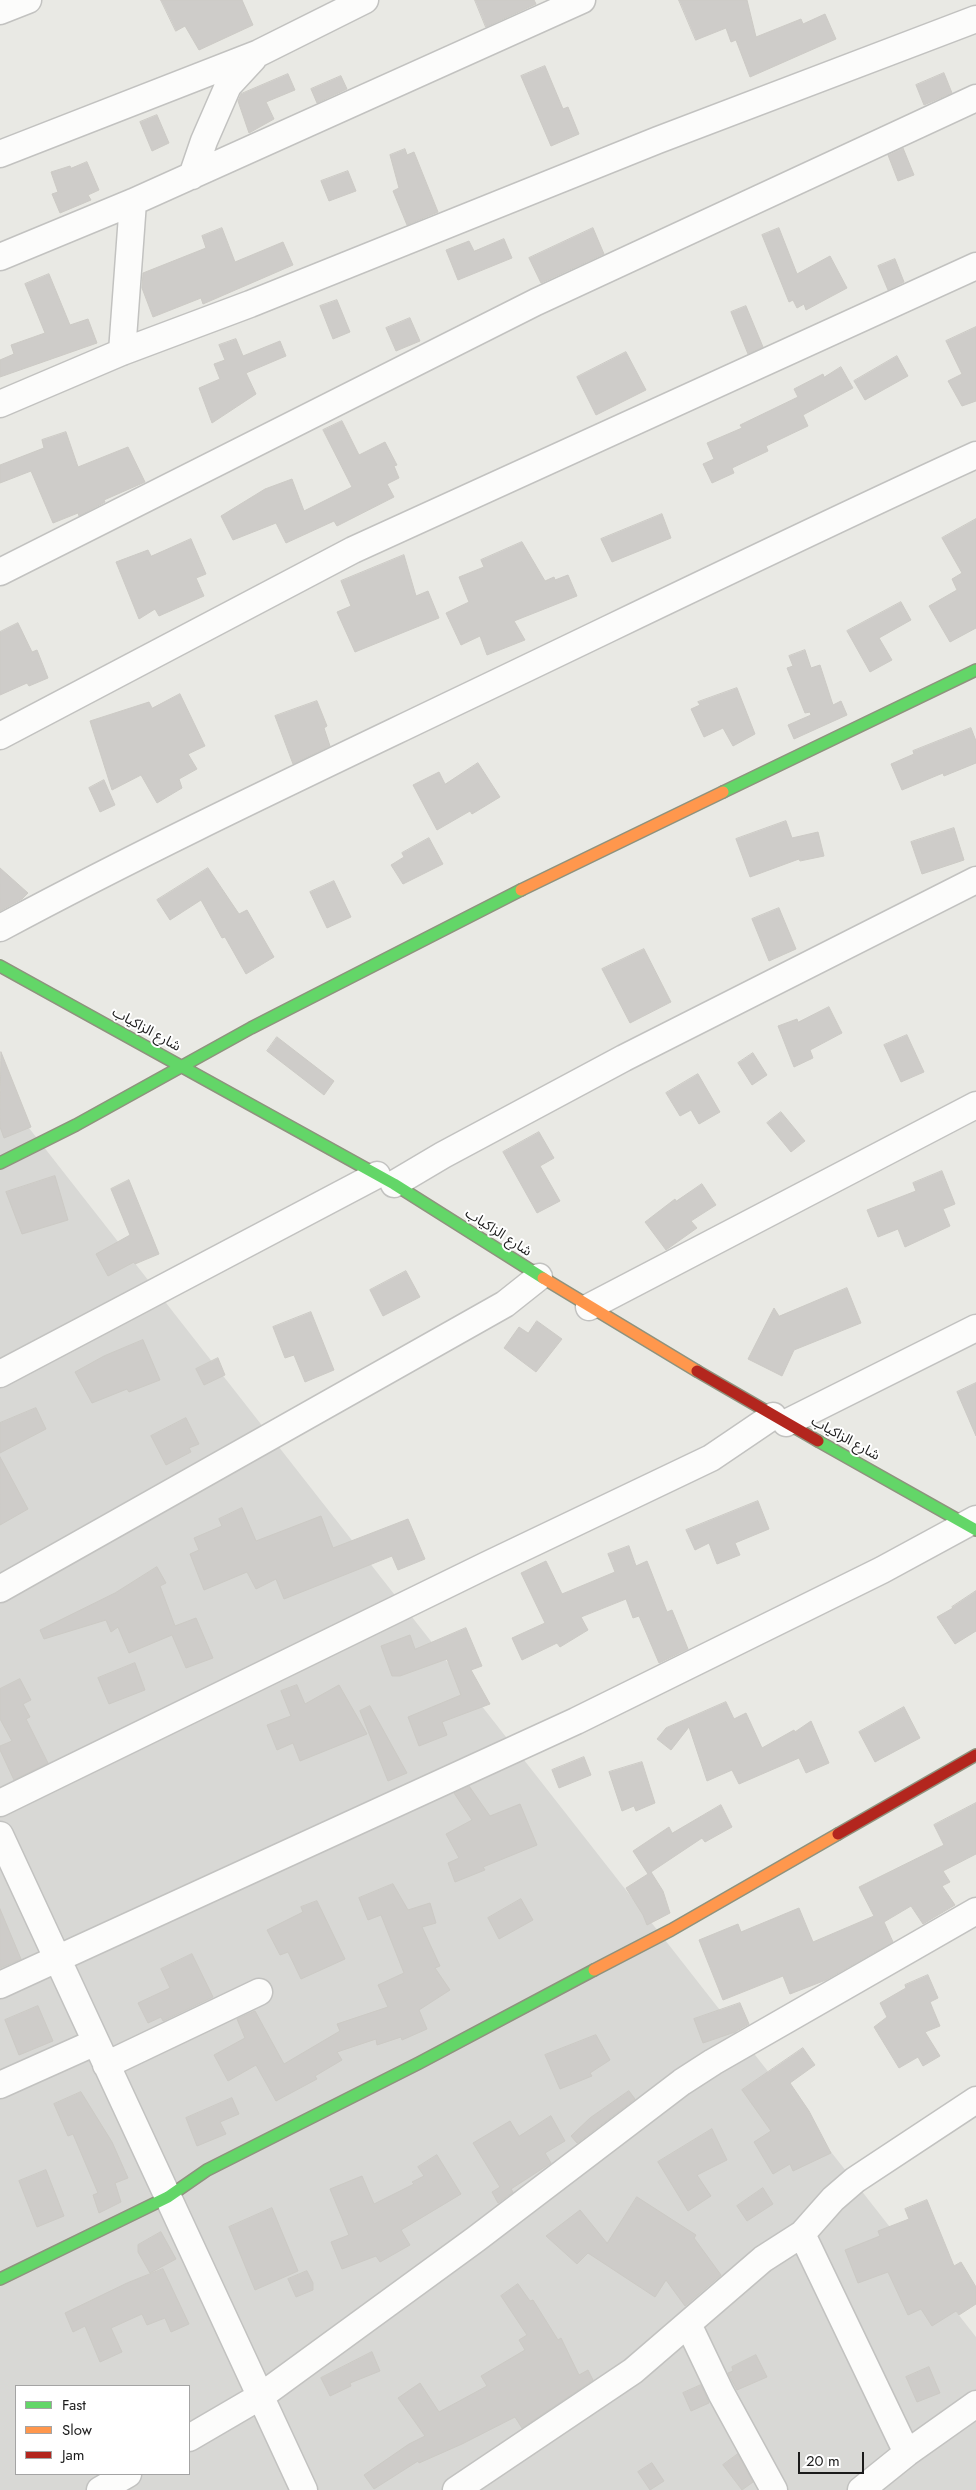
<!DOCTYPE html>
<html>
<head>
<meta charset="utf-8">
<style>
  body { margin:0 }
  #map { position:relative; width:976px; height:2490px; overflow:hidden; background:#e9e9e4; font-family:Jost,sans-serif }
  canvas { display:block }
  .legend { position:absolute; left:15px; top:2385px; width:175px; height:90px; box-sizing:border-box; background:#fff; border:1px solid #a4a4a4; margin:0; padding:6px 9px; list-style:none; font-size:15px; color:#1b1b1b }
  .legend li { display:flex; align-items:center; gap:10px; height:25px }
  .legend b { width:25px; border:1px solid #a4a4a4 }
  .scale { position:absolute; left:798px; top:2452px; width:66px; height:22px; box-sizing:border-box; border:2px solid #1b1b1b; border-top:0; padding-left:6px; font-size:15px; line-height:18px; white-space:nowrap; color:#1b1b1b; -webkit-text-stroke:4px #fff; paint-order:stroke }
</style>
</head>
<body>
<div id="map">
<canvas width="976" height="2490"></canvas>
<ul class="legend">
<li><b style="height:6px;background:#63d668"></b>Fast</li>
<li><b style="height:6px;background:#ff974d"></b>Slow</li>
<li><b style="height:6px;background:#b3261e"></b>Jam</li>
</ul>
<div class="scale">20 m</div>
</div>
<script>
const g = document.querySelector('canvas').getContext('2d');
g.lineJoin = 'round';
function fillPath(path, color) {
  g.fillStyle = color;
  g.fill(path, 'evenodd');
}
function stroke(path, color, width, dash) {
  g.strokeStyle = color;
  g.lineWidth = width;
  g.lineCap = dash ? 'butt' : 'round';
  g.setLineDash(dash || []);
  g.stroke(path);
}
function drawText(font, color, halo, rows, align = 'center') {
  g.font = font + ' Jost,"Noto Sans Arabic",sans-serif';
  g.lineWidth = 4;
  g.setLineDash([]);
  g.textBaseline = 'middle';
  g.strokeStyle = halo;
  g.fillStyle = color;
  for (const [text, x, y, turn = 0] of rows) {
    g.save();
    g.translate(x, y);
    g.rotate((+turn || 0) * Math.PI / 180);
    g.textAlign = isNaN(turn) ? turn : align;
    if (halo) g.strokeText(text, 0, 0);
    g.fillText(text, 0, 0);
    g.restore();
  }
}
fillPath(new Path2D(`
  M 0,1091 L 976,2337 L 976,2490 L 0,2490 ZM 16,2386 L 189,2386 L 189,2474 L 16,2474 Z`), '#d8d8d5');
const building = new Path2D(`
  M 161,0 L 242,0 L 253,25 L 199,50 L 185,26 L 176,31 Z
  M 475,0 L 534,0 L 536,4 L 486,27 Z
  M 679,0 L 747,0 L 756,37 L 801,19 L 803,24 L 825,14 L 836,39 L 750,77 L 736,40 L 731,42 L 726,28 L 696,40 Z
  M 545,66 L 563,109 L 568,107 L 579,134 L 551,146 L 521,76 Z
  M 944,73 L 952,93 L 924,105 L 916,85 Z
  M 288,74 L 295,90 L 266,102 L 274,119 L 249,133 L 238,101 L 241,94 Z
  M 341,76 L 347,89 L 317,103 L 311,89 Z
  M 157,115 L 169,143 L 152,151 L 140,122 Z
  M 903,148 L 914,175 L 898,181 L 888,155 Z
  M 405,149 L 407,155 L 414,152 L 438,212 L 407,225 L 393,191 L 399,188 L 390,155 Z
  M 87,162 L 99,190 L 88,195 L 91,200 L 60,213 L 52,194 L 58,192 L 51,172 L 70,166 L 71,168 Z
  M 348,171 L 356,191 L 329,201 L 321,181 Z
  M 222,228 L 235,262 L 283,242 L 293,265 L 203,304 L 201,298 L 153,317 L 142,288 L 143,273 L 206,248 L 202,236 Z
  M 593,228 L 604,254 L 541,283 L 529,258 Z
  M 779,228 L 797,274 L 830,256 L 847,288 L 806,310 L 804,304 L 797,308 L 793,300 L 789,302 L 762,235 Z
  M 504,239 L 512,258 L 458,280 L 446,250 L 469,241 L 474,251 Z
  M 895,259 L 904,282 L 888,290 L 878,266 Z
  M 49,274 L 70,325 L 88,319 L 97,343 L 0,377 L 0,360 L 14,354 L 11,345 L 45,333 L 25,284 Z
  M 337,300 L 350,332 L 333,339 L 320,306 Z
  M 746,306 L 763,347 L 748,354 L 731,312 Z
  M 410,318 L 420,341 L 396,351 L 386,328 Z
  M 976,327 L 976,401 L 962,406 L 948,381 L 962,374 L 946,341 Z
  M 236,339 L 243,356 L 280,341 L 286,356 L 246,373 L 256,394 L 212,423 L 199,388 L 220,379 L 214,364 L 225,360 L 219,345 Z
  M 626,352 L 646,390 L 596,415 L 577,377 Z
  M 897,356 L 908,376 L 865,400 L 854,381 Z
  M 841,367 L 853,388 L 803,415 L 808,426 L 766,446 L 768,451 L 732,468 L 734,473 L 712,483 L 703,464 L 714,459 L 707,443 L 742,428 L 740,425 L 798,397 L 794,389 L 823,374 L 824,377 Z
  M 342,421 L 359,455 L 385,442 L 397,465 L 394,466 L 399,478 L 387,484 L 394,497 L 337,526 L 334,521 L 286,543 L 276,523 L 233,540 L 221,516 L 265,489 L 292,479 L 304,511 L 352,487 L 323,430 Z
  M 66,432 L 78,467 L 128,447 L 145,482 L 104,500 L 105,502 L 79,516 L 78,513 L 53,523 L 31,471 L 0,483 L 0,465 L 44,448 L 42,440 Z
  M 662,514 L 671,538 L 612,562 L 601,539 Z
  M 976,519 L 976,628 L 950,642 L 929,606 L 957,590 L 952,579 L 962,573 L 942,538 Z
  M 191,539 L 206,574 L 196,578 L 204,596 L 159,616 L 155,609 L 139,619 L 116,562 L 148,550 L 151,556 Z
  M 522,542 L 545,581 L 554,577 L 555,580 L 568,575 L 577,596 L 514,621 L 525,640 L 487,655 L 480,636 L 461,645 L 446,613 L 469,602 L 459,577 L 484,567 L 481,560 Z
  M 404,555 L 416,596 L 428,591 L 439,618 L 355,652 L 337,612 L 351,606 L 341,581 Z
  M 901,602 L 911,620 L 879,638 L 892,660 L 870,672 L 847,631 Z
  M 18,623 L 32,652 L 37,650 L 48,678 L 29,686 L 27,683 L 0,695 L 0,632 Z
  M 805,650 L 811,668 L 820,665 L 833,705 L 841,701 L 847,715 L 794,739 L 788,725 L 811,715 L 810,712 L 805,713 L 787,668 L 793,666 L 789,656 Z
  M 737,688 L 755,734 L 733,746 L 723,728 L 704,737 L 691,709 L 700,705 L 698,702 Z
  M 180,694 L 205,746 L 188,754 L 197,769 L 179,779 L 182,788 L 157,803 L 141,775 L 112,790 L 90,721 L 149,702 L 152,708 Z
  M 317,701 L 327,726 L 324,728 L 330,746 L 293,764 L 275,716 Z
  M 971,728 L 976,741 L 976,763 L 944,776 L 943,773 L 902,790 L 891,764 L 914,754 L 913,751 Z
  M 478,763 L 500,797 L 472,814 L 470,811 L 437,830 L 413,785 L 439,772 L 445,784 Z
  M 104,780 L 115,805 L 100,812 L 89,788 Z
  M 786,821 L 792,838 L 818,832 L 824,856 L 800,861 L 799,859 L 750,877 L 736,839 Z
  M 954,828 L 964,860 L 922,874 L 911,842 Z
  M 429,838 L 443,864 L 403,884 L 391,865 L 404,857 L 402,853 Z
  M 0,868 L 28,893 L 22,899 L 0,911 Z
  M 208,868 L 239,914 L 247,910 L 274,957 L 246,974 L 225,937 L 222,938 L 201,900 L 170,920 L 157,900 Z
  M 334,881 L 351,917 L 327,928 L 310,892 Z
  M 779,908 L 796,949 L 769,961 L 752,919 Z
  M 644,949 L 671,1002 L 630,1023 L 602,969 Z
  M 829,1007 L 842,1033 L 810,1050 L 813,1058 L 794,1067 L 778,1026 L 797,1019 L 798,1022 Z
  M 907,1035 L 924,1072 L 901,1082 L 884,1045 Z
  M 277,1037 L 334,1081 L 324,1095 L 267,1051 Z
  M 1,1052 L 31,1127 L 4,1138 L 0,1127 Z
  M 753,1053 L 767,1075 L 752,1085 L 738,1063 Z
  M 698,1074 L 720,1112 L 699,1124 L 691,1110 L 680,1116 L 666,1093 Z
  M 781,1112 L 805,1141 L 791,1152 L 767,1123 Z
  M 539,1132 L 554,1158 L 540,1166 L 560,1201 L 537,1213 L 503,1152 Z
  M 942,1171 L 955,1204 L 943,1209 L 950,1226 L 905,1247 L 898,1229 L 878,1237 L 867,1210 L 916,1191 L 913,1183 Z
  M 55,1176 L 68,1220 L 22,1234 L 6,1192 Z
  M 129,1180 L 159,1254 L 135,1264 L 134,1262 L 108,1276 L 96,1254 L 130,1235 L 111,1189 Z
  M 702,1184 L 716,1205 L 691,1221 L 697,1228 L 666,1250 L 645,1222 L 675,1199 L 676,1201 Z
  M 406,1271 L 420,1297 L 383,1316 L 370,1290 Z
  M 847,1288 L 861,1323 L 794,1350 L 782,1376 L 748,1359 L 774,1308 L 779,1316 Z
  M 311,1312 L 334,1370 L 305,1382 L 294,1355 L 285,1358 L 273,1327 Z
  M 537,1321 L 562,1339 L 536,1372 L 504,1348 L 519,1327 L 528,1333 Z
  M 143,1340 L 160,1380 L 129,1392 L 127,1389 L 92,1403 L 75,1372 L 104,1356 Z
  M 218,1358 L 225,1375 L 204,1385 L 196,1369 Z
  M 976,1383 L 976,1436 L 957,1392 Z
  M 36,1408 L 46,1429 L 0,1453 L 0,1423 Z
  M 186,1418 L 199,1444 L 189,1448 L 191,1452 L 166,1465 L 151,1436 Z
  M 0,1457 L 28,1509 L 0,1525 Z
  M 758,1501 L 769,1529 L 735,1543 L 740,1555 L 717,1564 L 709,1543 L 695,1550 L 686,1530 Z
  M 242,1508 L 256,1541 L 321,1516 L 333,1548 L 408,1519 L 425,1559 L 398,1570 L 392,1556 L 284,1599 L 276,1579 L 256,1589 L 247,1572 L 204,1590 L 190,1554 L 199,1550 L 194,1538 L 222,1526 L 219,1519 Z
  M 629,1546 L 636,1566 L 647,1561 L 667,1612 L 672,1610 L 688,1649 L 659,1663 L 639,1616 L 633,1618 L 626,1599 L 581,1617 L 588,1630 L 560,1647 L 557,1643 L 522,1660 L 512,1638 L 545,1623 L 521,1573 L 546,1561 L 562,1594 L 615,1572 L 608,1554 Z
  M 157,1567 L 166,1583 L 160,1586 L 175,1626 L 196,1618 L 213,1658 L 186,1668 L 172,1635 L 129,1653 L 118,1627 L 111,1632 L 106,1620 L 44,1639 L 40,1630 L 115,1593 Z
  M 976,1591 L 976,1631 L 955,1644 L 937,1617 L 953,1608 L 952,1607 Z
  M 466,1628 L 482,1666 L 471,1670 L 490,1704 L 442,1722 L 447,1735 L 419,1746 L 408,1717 L 461,1695 L 447,1659 L 400,1676 L 392,1676 L 381,1646 L 410,1635 L 415,1649 Z
  M 135,1663 L 145,1690 L 109,1704 L 98,1678 Z
  M 20,1679 L 31,1700 L 23,1704 L 30,1717 L 26,1719 L 48,1763 L 14,1780 L 0,1750 L 0,1746 L 12,1741 L 0,1719 L 0,1689 Z
  M 297,1685 L 305,1704 L 339,1685 L 367,1734 L 300,1761 L 293,1743 L 277,1750 L 267,1725 L 291,1716 L 281,1691 Z
  M 726,1702 L 734,1719 L 746,1713 L 762,1748 L 794,1730 L 795,1732 L 811,1721 L 829,1763 L 806,1773 L 799,1758 L 739,1784 L 732,1770 L 707,1781 L 689,1727 L 671,1750 L 657,1739 L 666,1728 Z
  M 370,1706 L 407,1773 L 388,1781 L 360,1711 Z
  M 904,1707 L 920,1738 L 875,1762 L 859,1732 Z
  M 584,1757 L 591,1775 L 559,1788 L 552,1770 Z
  M 642,1762 L 655,1803 L 636,1811 L 634,1806 L 622,1811 L 609,1772 Z
  M 469,1786 L 490,1816 L 520,1804 L 537,1845 L 483,1867 L 485,1870 L 455,1882 L 448,1863 L 459,1858 L 446,1834 L 472,1820 L 454,1793 Z
  M 976,1803 L 976,1854 L 943,1871 L 950,1882 L 942,1886 L 955,1905 L 923,1924 L 911,1906 L 884,1922 L 893,1942 L 826,1980 L 790,1994 L 783,1976 L 723,2000 L 699,1940 L 738,1924 L 741,1932 L 799,1908 L 813,1942 L 874,1916 L 859,1887 L 944,1845 L 934,1825 Z
  M 721,1805 L 732,1827 L 705,1842 L 702,1838 L 651,1872 L 663,1891 L 670,1913 L 647,1925 L 643,1915 L 626,1888 L 648,1874 L 633,1851 L 669,1827 L 672,1833 Z
  M 393,1884 L 408,1910 L 430,1903 L 436,1923 L 422,1927 L 440,1966 L 435,1968 L 450,1990 L 419,2010 L 427,2029 L 402,2040 L 401,2037 L 377,2045 L 376,2039 L 337,2052 L 342,2060 L 315,2076 L 317,2079 L 276,2101 L 256,2065 L 228,2081 L 214,2055 L 245,2038 L 237,2019 L 239,2018 L 255,2011 L 284,2064 L 340,2031 L 337,2024 L 388,2007 L 378,1985 L 404,1973 L 381,1915 L 368,1920 L 359,1898 Z
  M 521,1899 L 533,1920 L 499,1939 L 488,1918 Z
  M 317,1901 L 345,1959 L 301,1979 L 288,1952 L 280,1955 L 267,1930 L 303,1912 L 301,1907 Z
  M 0,1909 L 21,1959 L 0,1968 Z
  M 192,1954 L 213,1997 L 163,2021 L 161,2017 L 148,2023 L 138,2003 L 170,1988 L 161,1969 Z
  M 928,1975 L 938,1998 L 930,2002 L 940,2026 L 925,2032 L 940,2056 L 923,2066 L 918,2057 L 899,2068 L 874,2027 L 887,2017 L 880,2003 L 906,1988 L 905,1985 Z
  M 740,2003 L 749,2024 L 735,2032 L 703,2043 L 694,2019 Z
  M 38,2006 L 53,2041 L 19,2055 L 5,2020 Z
  M 596,2035 L 610,2060 L 590,2073 L 592,2076 L 560,2089 L 545,2055 Z
  M 803,2048 L 815,2065 L 790,2083 L 809,2111 L 831,2153 L 793,2171 L 790,2164 L 773,2174 L 754,2142 L 771,2131 L 742,2090 Z
  M 629,2091 L 635,2099 L 577,2143 L 571,2136 L 590,2118 Z
  M 81,2092 L 112,2142 L 128,2178 L 115,2183 L 121,2202 L 99,2213 L 93,2195 L 98,2193 L 73,2134 L 68,2136 L 54,2104 Z
  M 232,2098 L 239,2114 L 220,2122 L 226,2134 L 197,2146 L 186,2118 Z
  M 551,2116 L 565,2141 L 545,2153 L 551,2163 L 511,2189 L 513,2192 L 498,2203 L 492,2192 L 500,2187 L 473,2143 L 510,2121 L 519,2136 Z
  M 712,2129 L 727,2160 L 697,2175 L 711,2196 L 688,2211 L 658,2162 Z
  M 437,2155 L 461,2194 L 401,2230 L 410,2245 L 380,2262 L 376,2256 L 342,2269 L 331,2242 L 349,2235 L 330,2189 L 362,2176 L 374,2204 L 414,2184 L 412,2182 L 424,2176 L 418,2167 Z
  M 46,2170 L 64,2216 L 37,2227 L 19,2181 Z
  M 763,2188 L 773,2204 L 747,2221 L 737,2206 Z
  M 637,2197 L 696,2235 L 694,2238 L 721,2275 L 685,2306 L 666,2280 L 655,2297 L 588,2253 L 577,2264 L 546,2236 L 580,2210 L 607,2243 Z
  M 927,2200 L 954,2266 L 961,2262 L 976,2287 L 976,2304 L 959,2315 L 956,2311 L 932,2326 L 921,2309 L 908,2315 L 888,2272 L 858,2283 L 845,2250 L 880,2236 L 878,2231 L 909,2219 L 905,2209 Z
  M 272,2208 L 298,2271 L 255,2290 L 229,2227 Z
  M 161,2232 L 176,2259 L 150,2273 L 138,2252 L 138,2245 Z
  M 163,2269 L 189,2324 L 171,2332 L 165,2318 L 147,2325 L 142,2314 L 111,2328 L 122,2352 L 100,2362 L 85,2326 L 73,2332 L 65,2313 L 127,2283 Z
  M 307,2271 L 313,2283 L 313,2290 L 296,2297 L 288,2279 Z
  M 518,2284 L 530,2301 L 533,2300 L 558,2340 L 561,2338 L 579,2375 L 588,2370 L 593,2380 L 522,2428 L 515,2417 L 462,2444 L 419,2463 L 418,2461 L 374,2489 L 364,2475 L 409,2444 L 425,2436 L 398,2398 L 420,2383 L 439,2412 L 487,2386 L 481,2376 L 525,2350 L 519,2340 L 527,2335 L 501,2296 Z
  M 372,2352 L 380,2371 L 350,2383 L 351,2386 L 330,2396 L 321,2378 Z
  M 756,2355 L 767,2377 L 737,2390 L 728,2373 L 733,2371 L 732,2367 Z
  M 929,2367 L 940,2393 L 917,2402 L 906,2377 Z
  M 701,2385 L 709,2403 L 691,2411 L 683,2393 Z
  M 738,2454 L 753,2482 L 742,2490 L 723,2465 Z
  M 652,2463 L 664,2481 L 650,2490 L 638,2472 Z`);
fillPath(building, '#ceccc9');
stroke(building, '#cccac5', 1);
const street = new Path2D(`
  M 0,11 L 28,0
  M 0,154 L 259,53 L 365,0
  M 192,176 L 204,141 L 228,86 L 253,59
  M 0,257 L 133,202 L 582,0
  M 122,352 L 133,202
  M 0,404 L 122,352 L 250,304 L 658,140 L 976,19
  M 0,572 L 536,302 L 976,98
  M 0,736 L 353,550 L 976,266
  M 0,928 C 149,848 302,776 454,703 C 628,620 801,535 976,455
  M 394,1184 L 443,1155 L 624,1058 L 976,880
  M 589,1307 L 976,1105
  M 0,1374 L 377,1175
  M 786,1423 L 976,1328
  M 0,1589 L 505,1304 L 539,1277
  M 0,1803 L 487,1565 L 711,1458 L 773,1416
  M 0,1835 L 304,2490
  M 0,1985 L 576,1721 L 882,1570 L 976,1519
  M 106,2065 L 259,1992
  M 0,2085 L 96,2042
  M 802,2234 L 907,2453
  M 688,2324 L 721,2393 L 774,2490
  M 189,2438 L 261,2396 L 476,2239 L 682,2082 L 713,2062 L 976,1911
  M 100,2490 L 128,2474
  M 456,2490 L 633,2371 L 763,2259 L 802,2234 L 833,2199 L 855,2180 L 976,2100
  M 861,2490 L 907,2453 L 976,2404`);
const fast = new Path2D(`
  M 723,792 L 976,670
  M 0,966 L 394,1184 L 543,1278
  M 0,1163 L 76,1125 L 251,1028 L 521,890
  M 818,1441 L 976,1530
  M 0,2279 L 168,2197 L 207,2170 L 419,2063 L 594,1970`);
const slow = new Path2D(`
  M 521,890 L 723,792
  M 543,1278 L 697,1371
  M 594,1970 L 671,1930 L 838,1834`);
const jam = new Path2D(`
  M 697,1371 L 818,1441
  M 838,1834 L 976,1755`);
stroke(street, '#c2c2c0', 29);
stroke(fast, '#8e927d', 14);
stroke(slow, '#8e927d', 14);
stroke(jam, '#8e927d', 14);
stroke(street, '#fcfcfb', 26);
stroke(fast, '#63d668', 11);
stroke(slow, '#ff974d', 11);
stroke(jam, '#b3261e', 11);
drawText('14px', '#1b1b1b', '#fff', [
  ["شارع الزاكياب",146,1030,29],
  ["شارع الزاكياب",498,1233,33],
  ["شارع الزاكياب",845,1439,29]
]);
</script>
</body>
</html>
